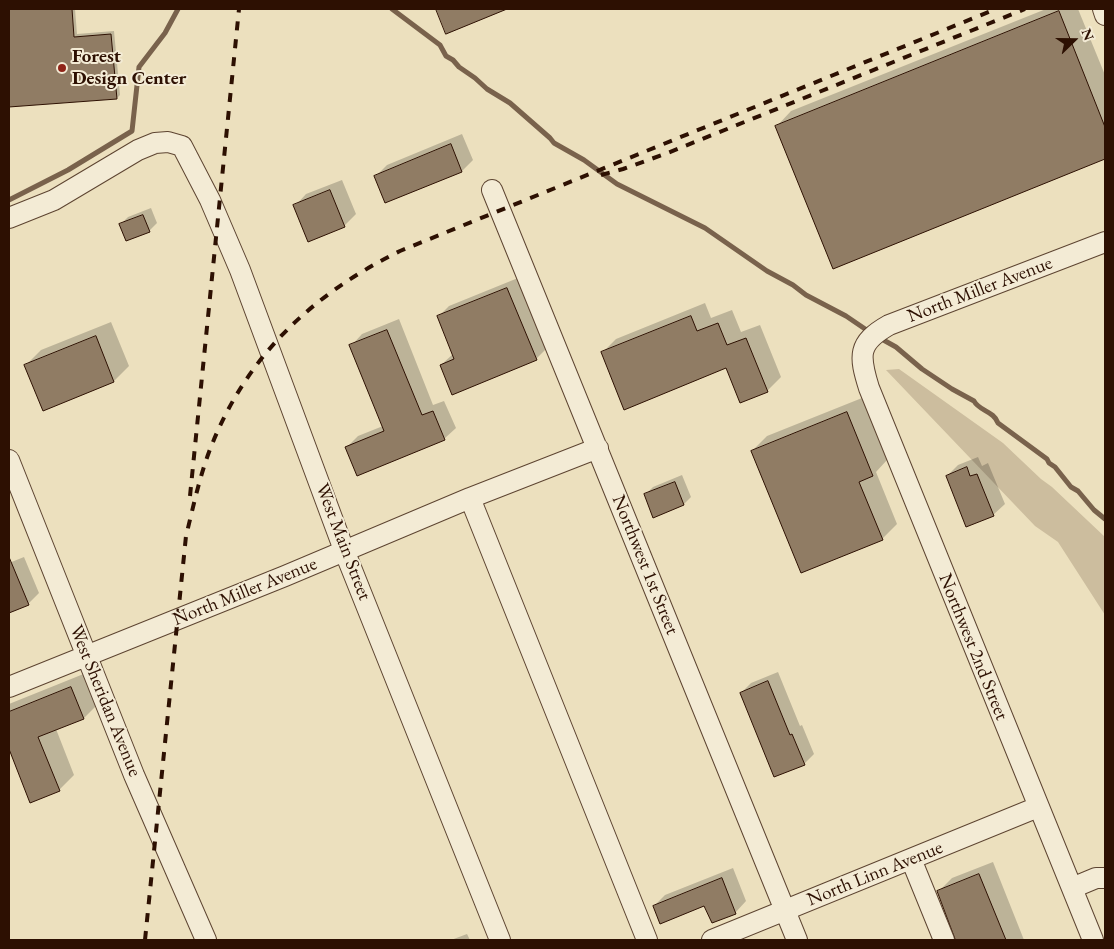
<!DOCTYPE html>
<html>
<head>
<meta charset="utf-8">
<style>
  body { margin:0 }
  #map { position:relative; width:1114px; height:949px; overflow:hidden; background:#ece0be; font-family:"EB Garamond",serif }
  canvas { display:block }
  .frame { position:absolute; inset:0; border:10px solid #2d1002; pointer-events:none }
  .north { position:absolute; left:1049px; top:15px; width:50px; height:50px; -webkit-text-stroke:4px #f3ebd5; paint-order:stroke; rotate:68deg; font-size:14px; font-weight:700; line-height:20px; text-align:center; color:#2d1002 }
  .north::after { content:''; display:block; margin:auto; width:18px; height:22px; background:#2d1002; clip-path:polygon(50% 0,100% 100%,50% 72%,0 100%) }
</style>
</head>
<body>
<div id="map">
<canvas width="1114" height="949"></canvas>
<div class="frame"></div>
<div class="north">N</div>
</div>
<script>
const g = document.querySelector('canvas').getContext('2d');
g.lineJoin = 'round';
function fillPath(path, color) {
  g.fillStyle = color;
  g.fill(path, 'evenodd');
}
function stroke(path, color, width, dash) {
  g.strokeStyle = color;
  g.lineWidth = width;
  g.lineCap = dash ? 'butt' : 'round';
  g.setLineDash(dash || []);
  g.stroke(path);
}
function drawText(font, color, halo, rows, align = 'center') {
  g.font = font + ' "EB Garamond",serif';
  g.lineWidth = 4;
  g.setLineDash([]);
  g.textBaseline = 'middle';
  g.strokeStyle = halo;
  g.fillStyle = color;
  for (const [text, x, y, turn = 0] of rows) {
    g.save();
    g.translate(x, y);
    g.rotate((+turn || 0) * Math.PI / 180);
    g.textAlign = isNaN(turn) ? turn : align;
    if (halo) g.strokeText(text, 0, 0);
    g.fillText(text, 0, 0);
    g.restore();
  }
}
fillPath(new Path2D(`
  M 899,369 L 1003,443 L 1041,479 L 1052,487 L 1105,537 L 1105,615 L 1058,542 L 1035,526 L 886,370 Z`), '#ccbd9e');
fillPath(new Path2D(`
  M 9,9 L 75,9 L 77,34 L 114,31 L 120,95 L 117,98 L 9,106 Z
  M 438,9 L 505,9 L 447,32 Z
  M 1046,9 L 1078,9 L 1105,75 L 1105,158 L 834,268 L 777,126 L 791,111 Z
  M 462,134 L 473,160 L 462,171 L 386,202 L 376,176 L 387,165 Z
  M 342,180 L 356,214 L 344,226 L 309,240 L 295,206 L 306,194 Z
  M 151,208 L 157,223 L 149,231 L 120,225 L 128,217 Z
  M 518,278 L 547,348 L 536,359 L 441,365 L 453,354 L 438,317 L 449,306 Z
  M 705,303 L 711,318 L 732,310 L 741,332 L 760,325 L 781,377 L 767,391 L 727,367 L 602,353 L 616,339 Z
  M 399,319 L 433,405 L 444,401 L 456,428 L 444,439 L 347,447 L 358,436 L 383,426 L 351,346 L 362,334 Z
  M 111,322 L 129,366 L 114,381 L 44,409 L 26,365 L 41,350 Z
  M 862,398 L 887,460 L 876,472 L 897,524 L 882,539 L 752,451 L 767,436 Z
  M 978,457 L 982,466 L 988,463 L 1005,504 L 993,515 L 947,476 L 958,465 Z
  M 682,475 L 691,497 L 684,504 L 654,516 L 645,495 L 653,487 Z
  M 24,557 L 39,593 L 28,604 L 9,612 L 9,563 Z
  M 778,672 L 800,726 L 802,725 L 814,754 L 804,764 L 741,693 L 751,683 Z
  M 86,673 L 99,703 L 84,718 L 56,729 L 74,775 L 59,790 L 9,747 L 9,704 Z
  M 993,862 L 1024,940 L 958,940 L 938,892 L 952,878 Z
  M 733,868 L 746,901 L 735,913 L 705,904 L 654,906 L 665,895 Z
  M 467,934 L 470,940 L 451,940 Z`), '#0003');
stroke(new Path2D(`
  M 392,9 L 440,45 L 446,56 L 453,60 L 459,67 L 475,78 L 487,89 L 510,103 L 550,138 L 554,143 L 584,160 L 617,184 L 705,228 L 767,271 L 793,285 L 806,295 L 846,316 L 871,333
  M 9,200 L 68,170 L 132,131 L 139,67 L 165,33 L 178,9
  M 878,337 L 896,347 L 922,369 L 952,389 L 974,401 C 979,411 994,411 998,423 L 1047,459 L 1049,463 L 1055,467 L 1071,487 L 1078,491 L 1094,510 L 1105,519`), '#79624c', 5);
const building = new Path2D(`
  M 9,9 L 72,9 L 74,37 L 111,34 L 117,99 L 9,107 Z
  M 436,9 L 507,9 L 446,34 Z
  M 1059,11 L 1105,127 L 1105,159 L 833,269 L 775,126 Z
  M 451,144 L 462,172 L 385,203 L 374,176 Z
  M 330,190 L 345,227 L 308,242 L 293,205 Z
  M 143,215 L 150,232 L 126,241 L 119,224 Z
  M 507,288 L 537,360 L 452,395 L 440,365 L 454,359 L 437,316 Z
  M 691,316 L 697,331 L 718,323 L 727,345 L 746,338 L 768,392 L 740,403 L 726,368 L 624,410 L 601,352 Z
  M 387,330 L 422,415 L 433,411 L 445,440 L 357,476 L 345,447 L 384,431 L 349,345 Z
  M 96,336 L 114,382 L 43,411 L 24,365 Z
  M 847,412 L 873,476 L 859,482 L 883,540 L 801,573 L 751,451 Z
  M 967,467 L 970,476 L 977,474 L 994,516 L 966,527 L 946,476 Z
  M 675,482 L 684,505 L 653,518 L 644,494 Z
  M 9,557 L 29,605 L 9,613 Z
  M 768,681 L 790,735 L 792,734 L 805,765 L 774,777 L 740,693 Z
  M 71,687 L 84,719 L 38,737 L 60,791 L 30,803 L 9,749 L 9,712 Z
  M 979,874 L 1006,940 L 956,940 L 955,939 L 937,891 Z
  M 722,878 L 736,914 L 712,923 L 704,906 L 660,924 L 653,906 Z`);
fillPath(building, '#907c64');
stroke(building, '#2d1002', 1);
const minor = new Path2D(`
  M 1103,9 L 1105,15
  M 492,190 L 797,940
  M 9,218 L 54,200 L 138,150 L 155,143 L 168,142 L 182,146 L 210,200 L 240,270 L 344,550 L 500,940
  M 9,460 L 134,775 L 206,940
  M 470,498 L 647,940
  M 9,687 L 285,576 L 470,498 L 598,448
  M 911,859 L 944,940
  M 1072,888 L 1096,878 L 1105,878
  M 712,940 L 1038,807
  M 1093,940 L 869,388 C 859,356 857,343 889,325 L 1105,242`);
stroke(minor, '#5d4431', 22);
stroke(minor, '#f3ebd5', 20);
stroke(new Path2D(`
  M 601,175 L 623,169 L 665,154 L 1025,9
  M 190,496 L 239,9
  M 145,940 L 186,536 C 193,508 199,479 209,452 C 245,357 311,295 400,251 L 996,9`), '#2d1002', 4, [9, 9]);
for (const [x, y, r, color] of [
  [62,68,5,"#8f2418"]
]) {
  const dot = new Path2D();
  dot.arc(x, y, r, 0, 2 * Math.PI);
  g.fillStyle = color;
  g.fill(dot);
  stroke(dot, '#f3ebd5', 2);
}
drawText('bold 19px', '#2d1002', '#f3ebd5', [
  ["Forest",72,57],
  ["Design Center",72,79]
], 'left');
drawText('19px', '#2d1002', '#f3ebd5', [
  ["North Miller Avenue",980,290,-21],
  ["West Main Street",343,542,69],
  ["Northwest 1st Street",645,565,68],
  ["North Miller Avenue",245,592,-22],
  ["Northwest 2nd Street",973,647,68],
  ["West Sheridan Avenue",105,701,68],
  ["North Linn Avenue",875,874,-22]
]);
</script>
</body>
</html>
